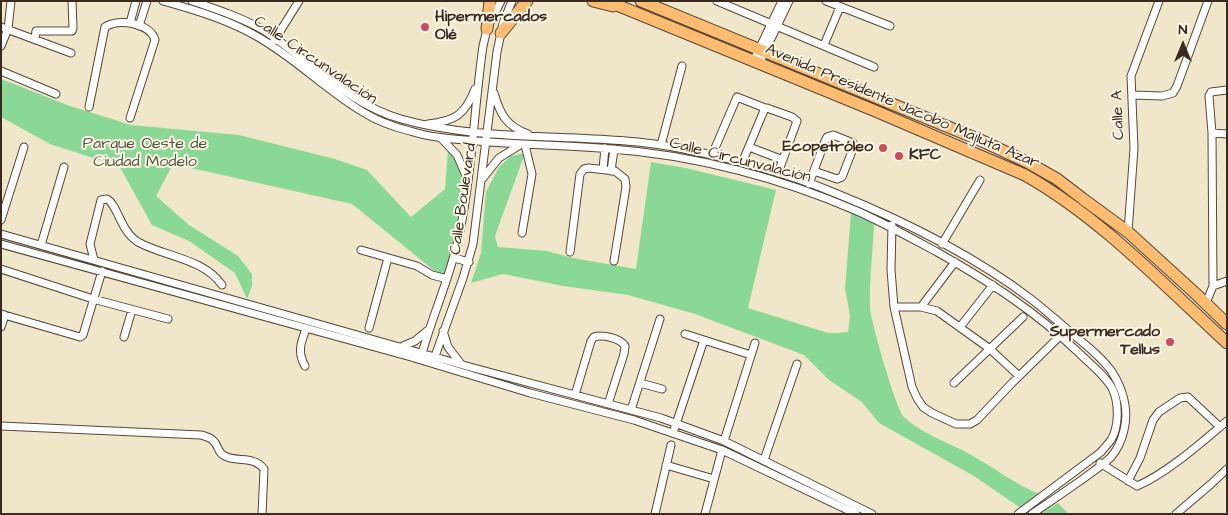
<!DOCTYPE html>
<html>
<head>
<meta charset="utf-8">
<style>
  body { margin:0 }
  #map { position:relative; width:1228px; height:515px; overflow:hidden; background:#f0e7ca; font-family:"Architects Daughter",sans-serif }
  canvas { display:block }
  .frame { position:absolute; inset:0; border:2px solid #3b2a1e; pointer-events:none }
  .north { position:absolute; left:1158px; top:20px; width:50px; height:50px; -webkit-text-stroke:4px #fcf5e5; paint-order:stroke; rotate:0deg; font-size:14px; font-weight:700; line-height:20px; text-align:center; color:#3b2a1e }
  .north::after { content:''; display:block; margin:auto; width:18px; height:22px; background:#3b2a1e; clip-path:polygon(50% 0,100% 100%,50% 72%,0 100%) }
</style>
</head>
<body>
<div id="map">
<canvas width="1228" height="515"></canvas>
<div class="frame"></div>
<div class="north">N</div>
</div>
<script>
const g = document.querySelector('canvas').getContext('2d');
g.lineJoin = 'round';
function fillPath(path, color) {
  g.fillStyle = color;
  g.fill(path, 'evenodd');
}
function stroke(path, color, width, dash) {
  g.strokeStyle = color;
  g.lineWidth = width;
  g.lineCap = dash ? 'butt' : 'round';
  g.setLineDash(dash || []);
  g.stroke(path);
}
function drawText(font, color, halo, rows, align = 'center') {
  g.font = font + ' "Architects Daughter",sans-serif';
  g.lineWidth = 4;
  g.setLineDash([]);
  g.textBaseline = 'middle';
  g.strokeStyle = halo;
  g.fillStyle = color;
  for (const [text, x, y, turn = 0] of rows) {
    g.save();
    g.translate(x, y);
    g.rotate((+turn || 0) * Math.PI / 180);
    g.textAlign = isNaN(turn) ? turn : align;
    if (halo) g.strokeText(text, 0, 0);
    g.fillText(text, 0, 0);
    g.restore();
  }
}
fillPath(new Path2D(`
  M 1,79 L 70,106 L 131,125 L 239,135 L 335,159 L 367,170 L 411,217 L 445,189 L 448,150 L 459,158 L 463,180 L 458,233 L 449,277 L 436,272 L 352,204 L 173,164 L 156,196 L 189,225 L 238,256 L 252,274 L 252,286 L 247,299 L 235,273 L 189,241 L 152,225 L 117,162 L 99,160 L 50,144 L 1,117 Z
  M 525,153 L 495,236 L 498,247 L 547,251 L 573,258 L 636,269 L 651,162 L 686,168 L 776,190 L 748,308 L 828,333 L 838,333 L 848,332 L 850,316 L 845,288 L 851,213 L 874,224 C 873,251 869,282 870,308 C 871,322 896,409 904,417 C 923,435 951,443 973,456 C 996,469 1015,484 1039,494 L 1022,509 L 974,476 L 879,423 L 862,402 L 829,380 L 804,355 L 695,314 L 628,295 L 563,286 L 503,274 L 471,283 L 481,253 L 486,192 L 499,167 L 511,156 Z
  M 1058,503 L 1069,514 L 1041,514 Z`), '#8ad896');
const street = new Path2D(`
  M 163,1 C 195,10 229,20 258,37 C 295,58 326,90 363,112 C 377,121 394,127 410,131 C 432,138 454,139 477,141 C 522,145 567,145 612,149 C 694,155 781,178 857,211 C 884,223 911,238 937,252 C 990,282 1035,311 1079,353 C 1090,364 1106,376 1113,390 C 1119,404 1119,427 1111,440 C 1108,444 1104,448 1101,452 L 1018,514
  M 192,1 C 216,9 243,18 265,31 C 310,61 348,104 401,119 C 493,145 591,130 684,149 C 734,159 787,173 835,193 C 902,220 973,255 1031,299 C 1044,309 1056,320 1068,330 C 1083,343 1101,356 1112,372 C 1123,389 1129,410 1124,430 C 1122,439 1117,450 1111,457 C 1104,464 1095,470 1087,476 C 1069,489 1051,501 1032,514
  M 717,1 L 874,67
  M 826,1 L 890,26
  M 130,23 L 136,1
  M 139,26 L 147,1
  M 1,27 L 71,53
  M 35,39 L 36,31 L 72,31 L 73,28 L 72,1
  M 274,41 L 299,1
  M 824,45 L 840,7
  M 1,46 L 8,29 L 11,1
  M 753,62 L 782,1
  M 759,64 L 789,1
  M 1,71 L 56,94
  M 494,93 C 500,114 506,126 528,134
  M 1133,95 L 1162,96 L 1173,93 L 1177,86 L 1208,1
  M 89,107 L 105,27 C 119,18 150,23 155,40 L 130,118
  M 428,124 C 455,121 465,115 475,89
  M 1212,133 L 1227,134
  M 441,138 L 457,155 L 468,180
  M 661,145 L 682,66
  M 749,147 L 783,160
  M 712,155 L 737,97 L 765,108
  M 742,163 L 765,108 L 767,108 L 792,117 L 797,121 L 778,173
  M 603,169 L 605,148
  M 611,171 L 614,149
  M 483,178 L 499,158 L 520,145
  M 809,184 L 825,141 L 827,137 L 833,135 L 853,143 L 854,146 L 842,177 L 837,179 L 814,171
  M 1,220 L 24,147
  M 892,225 L 891,270 L 894,307 L 912,387 L 917,398 L 923,407 L 932,413 L 956,424 L 970,424 L 977,420 L 1012,383 L 1060,336
  M 1128,232 L 1134,148 L 1131,76 L 1159,1
  M 522,233 L 532,174 L 525,145
  M 1,234 L 470,367 L 661,418 L 724,441 L 872,514
  M 1,244 L 411,357 L 530,393 L 634,420 L 722,450 L 856,514
  M 942,244 L 980,180
  M 41,245 L 64,167
  M 361,250 L 417,266 L 432,275 L 447,279
  M 570,252 L 580,174 L 584,169 L 589,168 L 615,171 L 625,179 L 626,187 L 614,261
  M 454,258 L 469,262
  M 94,260 L 90,244 L 101,200 L 107,199 C 118,205 120,231 138,242 C 165,257 203,258 222,285
  M 1,269 L 93,299 L 168,319
  M 1213,286 L 1227,281
  M 1206,303 L 1213,286 L 1212,133 L 1209,96 L 1211,92 L 1227,90
  M 894,307 L 921,307 L 937,311 L 990,349 L 1019,376
  M 921,307 L 955,262
  M 1,314 L 80,337 L 83,335 L 102,271
  M 1,327 L 5,315
  M 960,327 L 993,285
  M 369,328 L 388,258
  M 443,331 L 448,347 L 461,364
  M 685,334 L 751,355
  M 124,337 L 132,310
  M 403,346 L 415,341 L 427,331
  M 421,357 C 432,316 450,278 459,236 C 472,174 474,109 483,46 L 487,29 L 501,1
  M 434,359 L 463,278 L 473,244 L 497,52 L 503,23 L 512,1
  M 305,366 C 297,352 301,342 306,329
  M 640,383 L 662,389
  M 954,383 L 1023,317
  M 575,395 L 591,341 L 594,337 C 602,334 620,338 625,346 L 624,354 L 608,404
  M 631,410 L 660,319
  M 1,426 L 201,435 C 223,440 213,452 227,457 C 240,462 254,456 264,469 L 262,514
  M 673,433 L 704,340
  M 724,441 L 755,343
  M 764,460 L 797,364
  M 1100,463 L 1137,486 C 1166,474 1202,442 1227,421
  M 666,465 L 714,479
  M 1128,481 L 1140,458 L 1153,420 L 1159,412 L 1180,398 L 1188,397 L 1220,427
  M 655,514 L 671,445
  M 705,514 L 722,450
  M 1176,514 L 1211,484 L 1227,469`);
const primary = new Path2D(`
  M 593,1 L 613,6
  M 607,1 L 873,110 L 1025,175 C 1101,218 1163,284 1227,343
  M 641,1 L 980,140 L 1027,162 L 1057,179 L 1083,199 L 1128,232 L 1196,294 L 1227,324
  M 487,29 L 490,1
  M 501,33 L 527,1`);
stroke(street, '#564638', 9);
stroke(primary, '#564638', 13);
stroke(street, '#fff', 7);
stroke(primary, '#febc70', 11);
for (const [x, y, r, color] of [
  [425,27,5,"#d1495b"],
  [883,148,5,"#d1495b"],
  [899,156,5,"#d1495b"],
  [1170,342,5,"#d1495b"]
]) {
  const dot = new Path2D();
  dot.arc(x, y, r, 0, 2 * Math.PI);
  g.fillStyle = color;
  g.fill(dot);
  stroke(dot, '#fcf5e5', 2);
}
drawText('bold 16px', '#3b2a1e', '#fcf5e5', [
  ["Hipermercados",435,18],
  ["Olé",435,36],
  ["Ecopetróleo",873,148,"right"],
  ["KFC",909,156],
  ["Supermercado",1160,333,"right"],
  ["Tellus",1160,351,"right"]
], 'left');
drawText('16px', '#3b2a1e', '#fcf5e5', [
  ["Calle Circunvalación",315,61,34],
  ["Avenida Presidente Jacobo Majluta Azar",902,107,23],
  ["Calle A",1119,115,-92],
  ["Calle Circunvalación",740,161,14],
  ["Calle Boulevard",464,199,-82]
]);
drawText('16px', '#4f563c', '#fcf5e5', [
  ["Parque Oeste de",145,145],
  ["Ciudad Modelo",145,163]
]);
</script>
</body>
</html>
